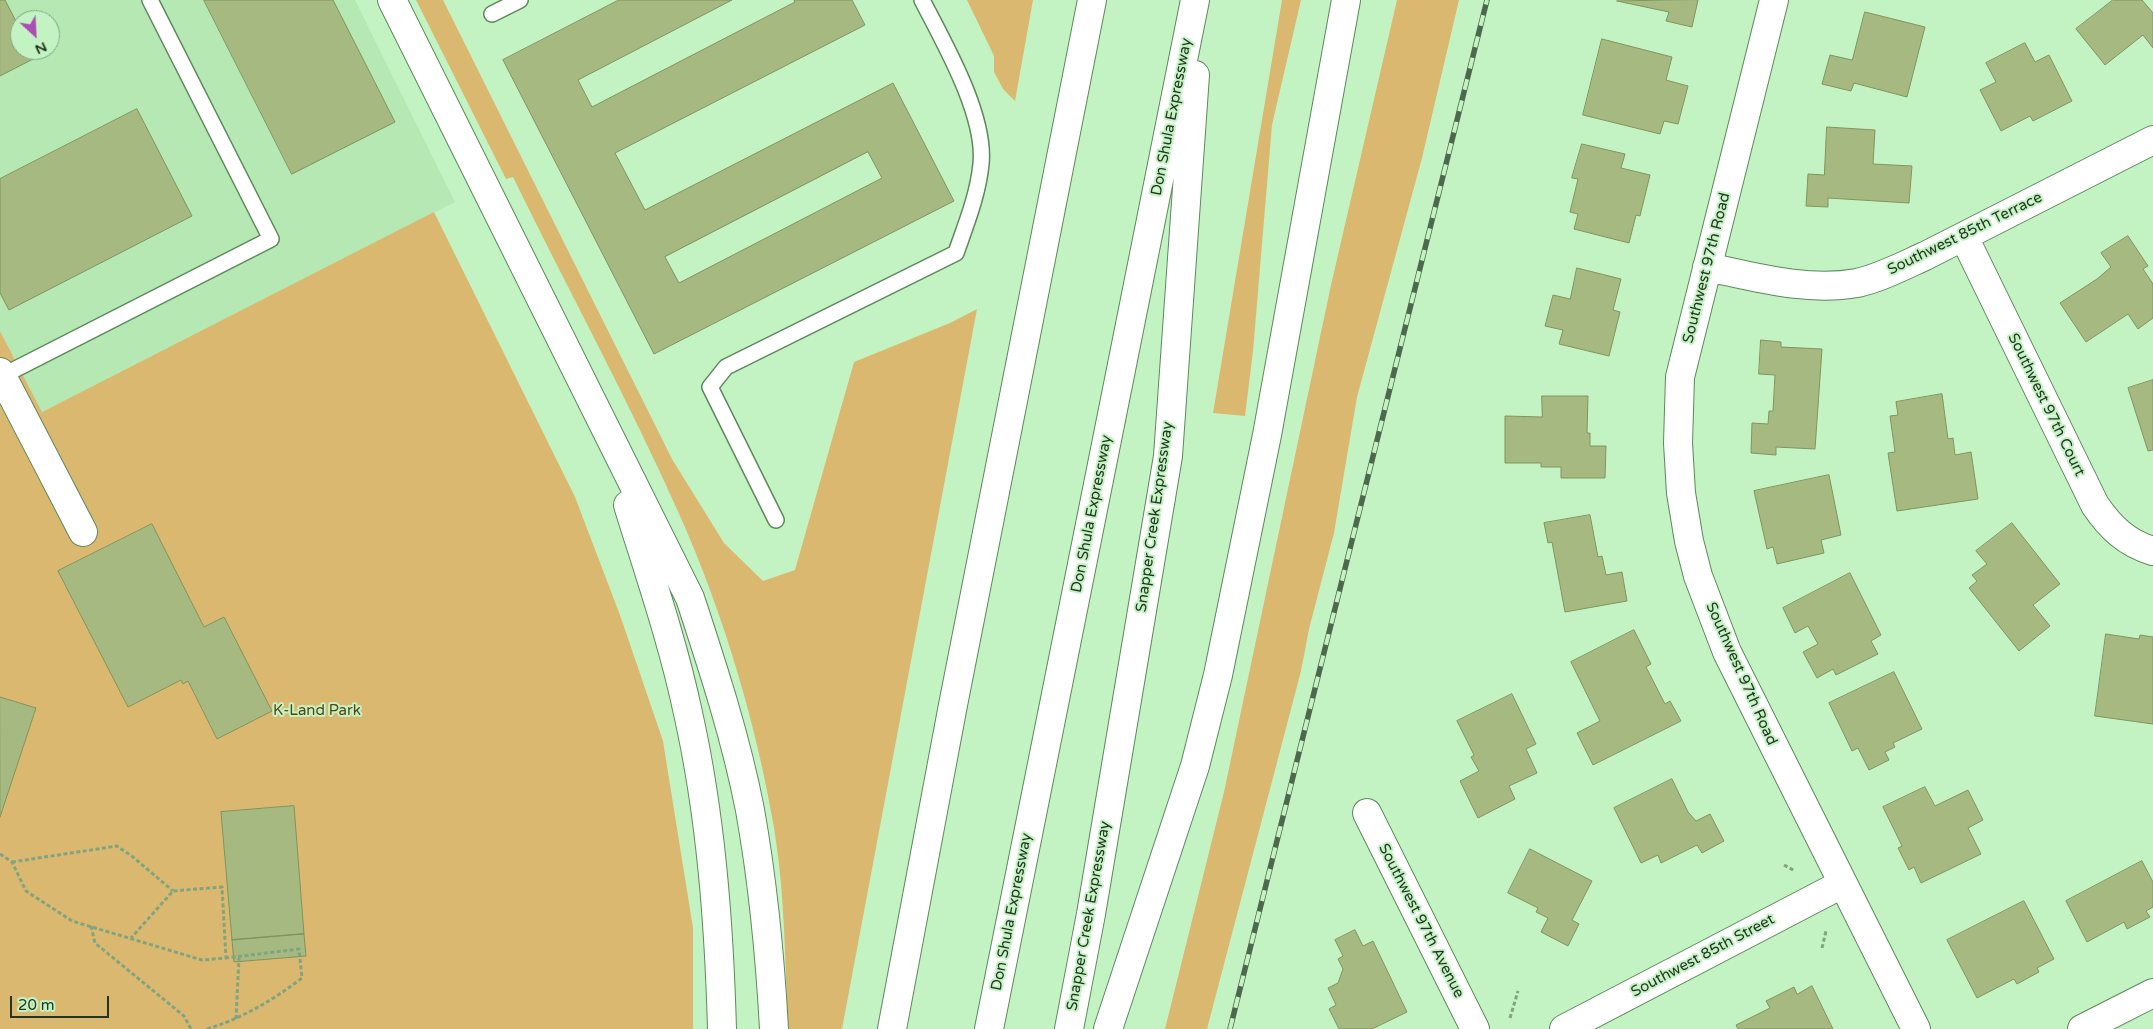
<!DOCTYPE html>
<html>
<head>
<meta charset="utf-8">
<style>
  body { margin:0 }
  #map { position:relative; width:2153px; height:1029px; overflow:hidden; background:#c4f3c3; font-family:"Varela Round",sans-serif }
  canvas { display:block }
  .north { position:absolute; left:10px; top:10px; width:50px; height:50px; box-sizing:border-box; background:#c4f3c3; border:1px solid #84a783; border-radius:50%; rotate:155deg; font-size:14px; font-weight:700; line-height:20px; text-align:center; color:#243623 }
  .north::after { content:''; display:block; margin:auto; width:18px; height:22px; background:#ac4db6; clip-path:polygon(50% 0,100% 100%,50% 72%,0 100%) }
  .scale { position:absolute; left:10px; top:996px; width:99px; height:22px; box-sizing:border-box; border:2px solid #243623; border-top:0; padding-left:6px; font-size:15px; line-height:18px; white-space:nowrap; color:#243623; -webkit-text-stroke:4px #c4f3c3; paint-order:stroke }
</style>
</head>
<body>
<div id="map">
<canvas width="2153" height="1029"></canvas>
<div class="north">N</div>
<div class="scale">20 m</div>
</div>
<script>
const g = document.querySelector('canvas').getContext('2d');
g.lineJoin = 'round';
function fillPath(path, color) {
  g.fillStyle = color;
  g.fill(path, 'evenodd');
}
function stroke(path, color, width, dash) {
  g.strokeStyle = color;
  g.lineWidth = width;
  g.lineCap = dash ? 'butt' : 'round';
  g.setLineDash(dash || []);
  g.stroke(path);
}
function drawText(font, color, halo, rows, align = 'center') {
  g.font = font + ' "Varela Round",sans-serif';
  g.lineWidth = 4;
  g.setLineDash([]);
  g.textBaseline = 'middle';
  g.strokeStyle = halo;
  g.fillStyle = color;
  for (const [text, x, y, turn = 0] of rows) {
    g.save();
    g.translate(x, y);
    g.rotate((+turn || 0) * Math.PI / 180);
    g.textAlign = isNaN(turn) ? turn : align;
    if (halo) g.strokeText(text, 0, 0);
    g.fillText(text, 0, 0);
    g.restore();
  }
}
fillPath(new Path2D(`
  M 0,0 L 355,0 L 455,202 L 42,412 L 0,331 ZM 20,20 L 50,20 L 50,50 L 20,50 Z`), '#b5e8b3');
fillPath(new Path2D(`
  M 416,0 L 443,0 L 672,459 L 724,543 L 763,581 L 795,570 L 854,362 L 950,323 L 977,309 L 842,1029 L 788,1029 C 785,964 785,898 775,834 C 758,729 723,612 680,516 C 629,401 568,290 513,177 L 506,179 Z
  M 967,0 L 1033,0 L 1015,101 L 1003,89 L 994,72 L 994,56 Z
  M 1282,0 L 1301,0 L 1272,125 L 1253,351 L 1245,416 L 1213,413 Z
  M 1397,0 L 1459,0 L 1422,158 L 1357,397 L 1334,533 L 1309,629 L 1301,671 L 1207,1029 L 1165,1029 L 1224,792 L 1331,285 Z
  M 434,212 L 575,497 L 620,615 L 663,741 L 693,928 L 693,1029 L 0,1029 L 0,331 L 42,412 Z`), '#dbb86f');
const building = new Path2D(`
  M 0,0 L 5,0 L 20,29 L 20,50 L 31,50 L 35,58 L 0,76 Z
  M 204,0 L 333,0 L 395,122 L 292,174 Z
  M 619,0 L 732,0 L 578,80 L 592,107 L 795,2 L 794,0 L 852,0 L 865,25 L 615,153 L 645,210 L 893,83 L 954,201 L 654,354 L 503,60 ZM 868,152 L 882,178 L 679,283 L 665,257 Z
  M 1698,0 L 1692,27 L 1666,21 L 1669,12 L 1617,1 Z
  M 2113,0 L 2142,0 L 2153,13 L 2153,48 L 2143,35 L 2105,65 L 2076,29 Z
  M 1865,12 L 1925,27 L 1907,97 L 1854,83 L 1851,91 L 1822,84 L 1830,55 L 1852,60 Z
  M 1602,39 L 1672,57 L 1666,80 L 1688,86 L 1678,124 L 1664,121 L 1660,134 L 1583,115 Z
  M 2025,43 L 2035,62 L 2049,55 L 2072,101 L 2033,121 L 2030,116 L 2001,131 L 1980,90 L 1996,82 L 1986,63 Z
  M 137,109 L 192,216 L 9,310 L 0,293 L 0,179 Z
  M 1827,127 L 1875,130 L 1873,164 L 1912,166 L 1909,203 L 1828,198 L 1828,207 L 1806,206 L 1808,174 L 1824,175 Z
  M 1582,144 L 1625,154 L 1621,168 L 1650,175 L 1640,216 L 1636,215 L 1629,243 L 1574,229 L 1578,214 L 1570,212 L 1578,179 L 1572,178 Z
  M 2128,236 L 2148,266 L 2143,269 L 2153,284 L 2153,318 L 2138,329 L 2128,314 L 2086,342 L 2060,303 L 2097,279 L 2111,267 L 2101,253 Z
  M 1577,268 L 1621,279 L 1613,310 L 1620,312 L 1609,356 L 1559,344 L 1563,330 L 1545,326 L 1553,295 L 1570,299 Z
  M 1761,340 L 1781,342 L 1781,347 L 1822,349 L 1815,449 L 1776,447 L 1776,455 L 1751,453 L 1752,423 L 1768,424 L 1769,411 L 1773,411 L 1775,375 L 1759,374 Z
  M 2153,380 L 2153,450 L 2148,451 L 2128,388 Z
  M 1942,394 L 1948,439 L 1953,438 L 1955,455 L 1971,452 L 1978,499 L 1897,511 L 1888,453 L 1895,452 L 1890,416 L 1898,415 L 1896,402 Z
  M 1542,396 L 1588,396 L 1587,433 L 1590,433 L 1590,446 L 1606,446 L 1605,478 L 1561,478 L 1561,467 L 1541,467 L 1541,463 L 1505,463 L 1505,416 L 1542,417 Z
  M 1829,475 L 1841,535 L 1821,540 L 1824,553 L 1777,564 L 1773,547 L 1767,549 L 1754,491 Z
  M 1590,515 L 1598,557 L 1602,556 L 1606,575 L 1622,572 L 1627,601 L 1565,612 L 1552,542 L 1548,543 L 1544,523 Z
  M 2012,523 L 2060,584 L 2033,605 L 2050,626 L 2019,651 L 1969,588 L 1977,581 L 1972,575 L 1987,564 L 1976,551 Z
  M 152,524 L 204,627 L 224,617 L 272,711 L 217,739 L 188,681 L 183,684 L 181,680 L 128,707 L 58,571 Z
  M 1850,573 L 1881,635 L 1871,641 L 1878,654 L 1836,675 L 1833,669 L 1817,678 L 1803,652 L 1818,644 L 1808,626 L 1795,633 L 1783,608 Z
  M 1634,630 L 1651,664 L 1646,667 L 1665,704 L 1670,701 L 1681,721 L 1593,765 L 1577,733 L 1600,721 L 1571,662 Z
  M 2106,634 L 2139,639 L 2140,635 L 2153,637 L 2153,724 L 2095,716 Z
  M 1894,672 L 1922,729 L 1893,743 L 1895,747 L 1885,752 L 1889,760 L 1869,770 L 1858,748 L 1852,751 L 1829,703 Z
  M 1512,694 L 1536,744 L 1526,749 L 1537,773 L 1509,786 L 1515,799 L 1478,818 L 1460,781 L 1479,771 L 1471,757 L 1474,755 L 1457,721 Z
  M 0,697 L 36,708 L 0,817 Z
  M 1672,779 L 1688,812 L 1696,821 L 1710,814 L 1724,841 L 1702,853 L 1697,845 L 1661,863 L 1658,855 L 1641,863 L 1614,808 Z
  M 1925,787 L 1935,806 L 1968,790 L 1983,820 L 1968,828 L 1981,854 L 1921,883 L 1914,867 L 1909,870 L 1898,848 L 1902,846 L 1883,807 Z
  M 294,806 L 304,934 L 232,940 L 221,812 Z
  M 1530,849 L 1592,881 L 1572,920 L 1579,924 L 1568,946 L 1541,932 L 1548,918 L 1536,912 L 1538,908 L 1508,893 Z
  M 2142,861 L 2153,882 L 2153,907 L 2146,911 L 2150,917 L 2127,929 L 2124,922 L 2087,942 L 2066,901 Z
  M 2024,901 L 2054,959 L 2037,968 L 2039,972 L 2017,984 L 2014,979 L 1977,998 L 1947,940 Z
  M 1355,930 L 1363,946 L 1373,941 L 1407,1012 L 1372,1029 L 1339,1029 L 1329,1009 L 1336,1005 L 1328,988 L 1338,983 L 1343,969 L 1338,959 L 1343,956 L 1335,940 Z
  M 304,934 L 306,956 L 234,962 L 232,940 Z
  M 1812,986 L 1833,1029 L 1738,1029 L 1736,1025 L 1770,1008 L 1766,1001 L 1794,987 L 1797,994 Z`);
fillPath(building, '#a5b980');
stroke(building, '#81945c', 1);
const service = new Path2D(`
  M 492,14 L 520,0
  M 2,376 L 271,239 L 150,0
  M 776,520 L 710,387 L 726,367 L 956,253 C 966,224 978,195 981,164 C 986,115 944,43 922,0`);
const minor = new Path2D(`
  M 1774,0 L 1680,377 L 1678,443 L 1681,493 L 1689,541 L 1698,576 L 1727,652 L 1916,1029
  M 1964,237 L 2095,505 C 2110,527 2126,543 2153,551
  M 1707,267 C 1755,277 1807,292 1857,283 C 1880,278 1903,266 1925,256 L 2153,140
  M 0,372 L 83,532
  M 1367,813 L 1475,1029
  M 1564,1029 L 1842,884
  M 2082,1029 L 2153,993`);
const motorway = new Path2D(`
  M 392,0 L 690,598 C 713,668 736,738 750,810 C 763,883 770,955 774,1029
  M 628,505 C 649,573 673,642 688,713 C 711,816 719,923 722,1029
  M 892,1029 L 953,705 L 1092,0
  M 989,1029 L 1195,0
  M 1069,1029 L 1091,914 L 1168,456 L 1195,75
  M 1108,1029 L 1195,766 L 1218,675 L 1267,435 L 1346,0`);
stroke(service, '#5d885c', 18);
stroke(minor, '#5d885c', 30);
stroke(motorway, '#5d885c', 30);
stroke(new Path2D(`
  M 0,854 L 12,862 L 26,891 L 72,921 L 202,960 L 226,958 L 222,887 L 173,891 L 131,938
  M 12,862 L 117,846 L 133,857 L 173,891
  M 1784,865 L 1795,871
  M 91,926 L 95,943 L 184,1016 L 191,1029
  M 1822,948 L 1826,931
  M 1510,1018 L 1518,991
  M 236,1019 L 239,958
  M 207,1029 C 243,1018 273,1000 302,978 L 299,949 L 226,958`), '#81a480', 3, [4, 2.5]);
stroke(service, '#fff', 15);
stroke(minor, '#fff', 28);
stroke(motorway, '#fff', 28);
const rail = new Path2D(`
  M 1230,1029 L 1487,0`);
stroke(rail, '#4e684d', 5.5);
stroke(rail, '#c4f3c3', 4, [11]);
drawText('15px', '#243623', '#c4f3c3', [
  ["Don Shula Expressway",1172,117,-79],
  ["Southwest 85th Terrace",1965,234,-26],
  ["Southwest 97th Road",1707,268,-76],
  ["Southwest 97th Court",2046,405,64],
  ["Don Shula Expressway",1092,514,-79],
  ["Snapper Creek Expressway",1155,517,-82],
  ["Southwest 97th Road",1741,674,66],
  ["Don Shula Expressway",1012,912,-79],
  ["Snapper Creek Expressway",1089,916,-80],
  ["Southwest 97th Avenue",1421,921,63],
  ["Southwest 85th Street",1703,956,-28]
]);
drawText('15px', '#554218', '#c4f3c3', [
  ["K-Land Park",317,711]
]);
</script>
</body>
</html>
